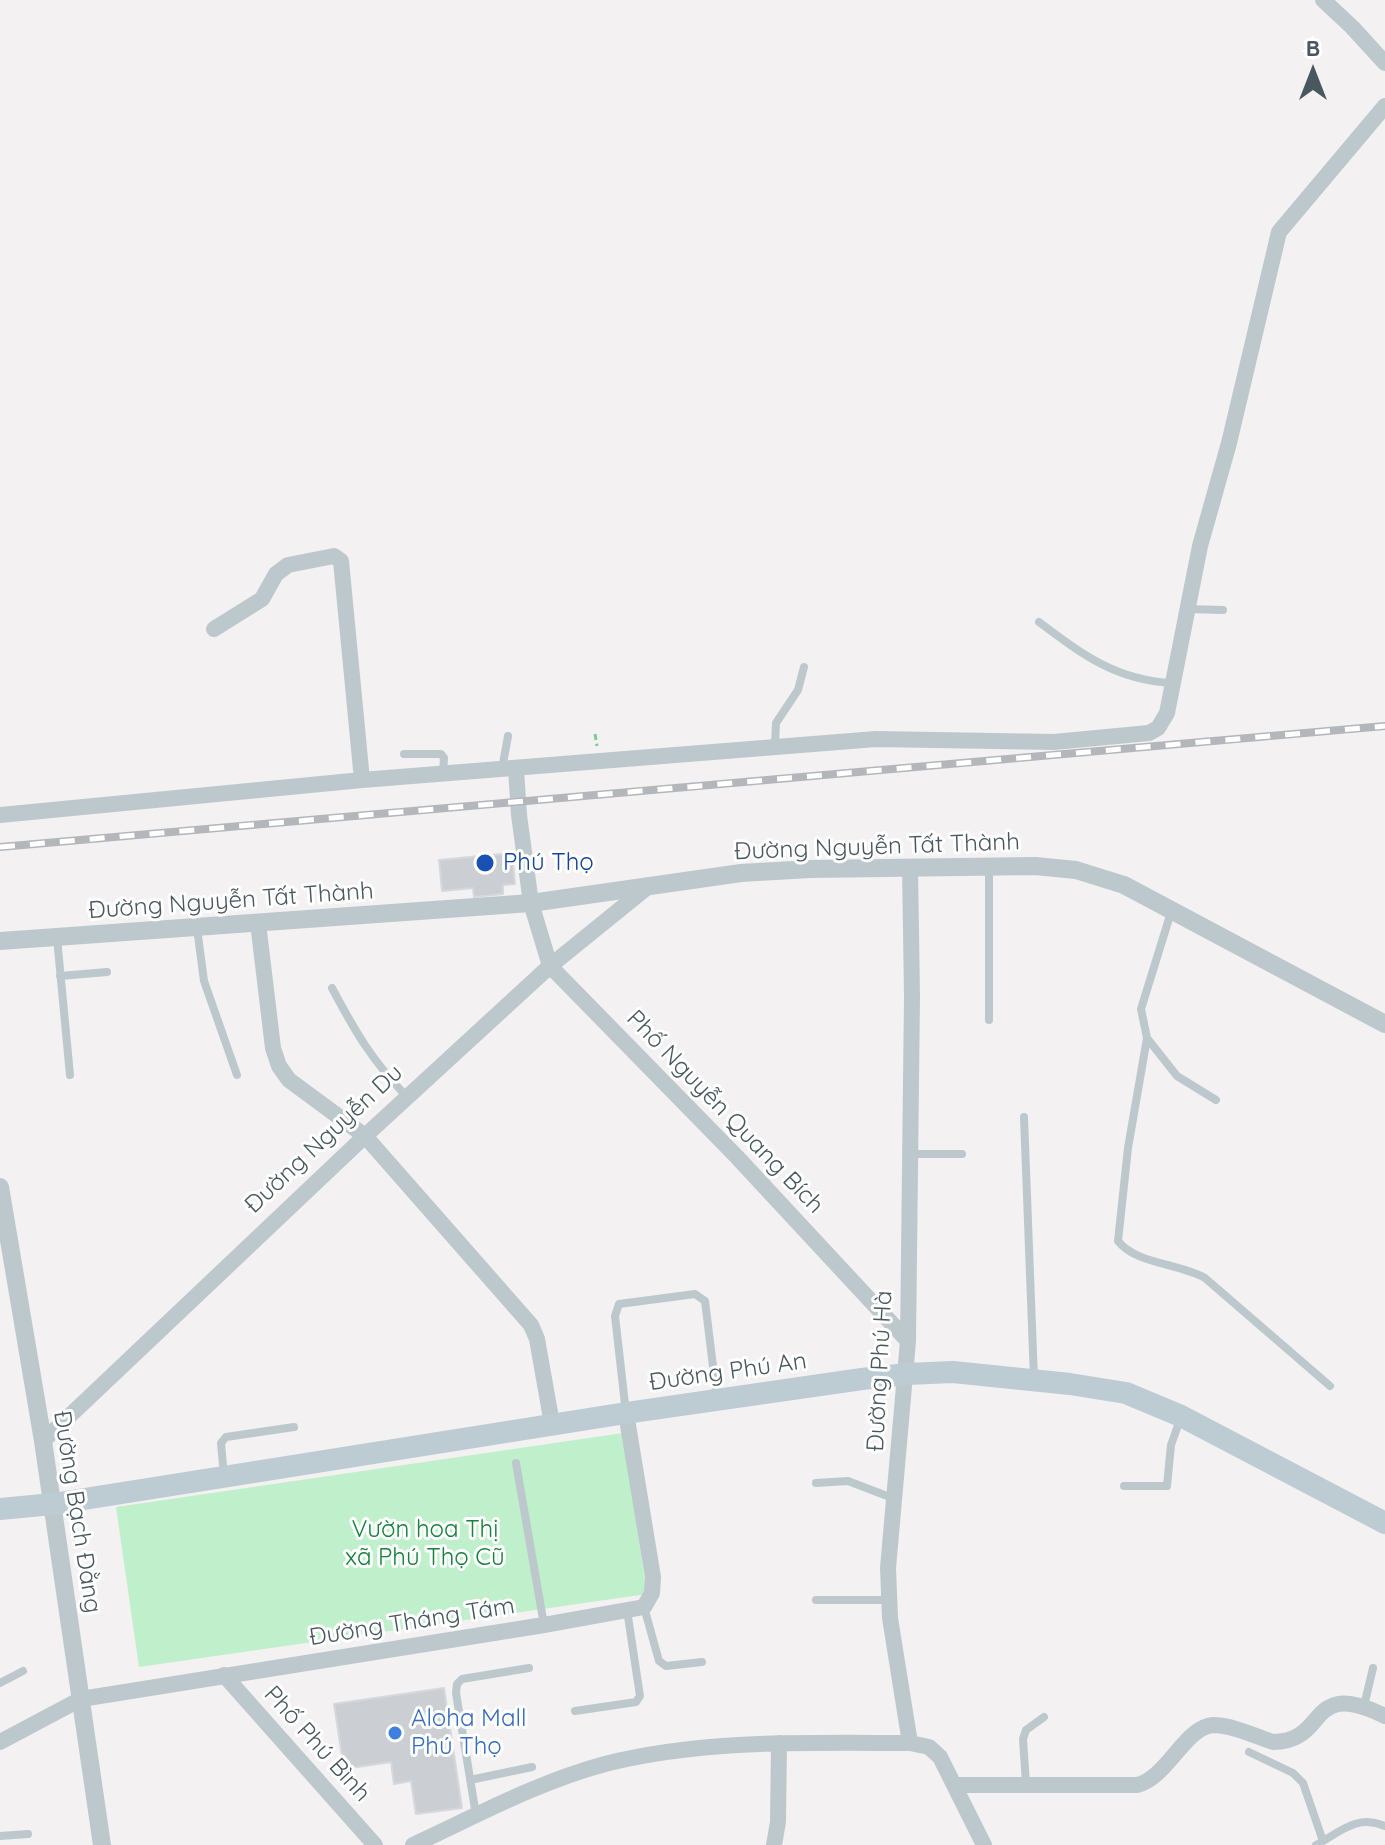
<!DOCTYPE html>
<html>
<head>
<meta charset="utf-8">
<style>
  body { margin:0 }
  #map { position:relative; width:1385px; height:1845px; overflow:hidden; background:#f3f1f1; font-family:Quicksand,sans-serif }
  canvas { display:block }
  .north { position:absolute; left:1273px; top:32px; width:80px; height:80px; -webkit-text-stroke:6px #fff; paint-order:stroke; rotate:0deg; font-size:22px; font-weight:700; line-height:32px; text-align:center; color:#49585f }
  .north::after { content:''; display:block; margin:auto; width:28px; height:36px; background:#49585f; clip-path:polygon(50% 0,100% 100%,50% 72%,0 100%) }
</style>
</head>
<body>
<div id="map">
<canvas width="1385" height="1845"></canvas>
<div class="north">B</div>
</div>
<script>
const g = document.querySelector('canvas').getContext('2d');
g.lineJoin = 'round';
function fillPath(path, color) {
  g.fillStyle = color;
  g.fill(path, 'evenodd');
}
function stroke(path, color, width, dash) {
  g.strokeStyle = color;
  g.lineWidth = width;
  g.lineCap = dash ? 'butt' : 'round';
  g.setLineDash(dash || []);
  g.stroke(path);
}
function drawText(font, color, halo, rows, align = 'center') {
  g.font = font + ' Quicksand,sans-serif';
  g.lineWidth = 6;
  g.setLineDash([]);
  g.textBaseline = 'middle';
  g.strokeStyle = halo;
  g.fillStyle = color;
  for (const [text, x, y, turn = 0] of rows) {
    g.save();
    g.translate(x, y);
    g.rotate((+turn || 0) * Math.PI / 180);
    g.textAlign = isNaN(turn) ? turn : align;
    if (halo) g.strokeText(text, 0, 0);
    g.fillText(text, 0, 0);
    g.restore();
  }
}
fillPath(new Path2D(`
  M 623,1433 L 647,1594 L 139,1667 L 116,1507 Z`), '#c0f0cb');
const building = new Path2D(`
  M 512,853 L 515,884 L 503,885 L 503,894 L 474,897 L 473,888 L 442,891 L 439,860 Z
  M 444,1688 L 462,1808 L 416,1814 L 411,1781 L 394,1784 L 391,1762 L 344,1769 L 334,1704 Z`);
fillPath(building, '#cbcfd3');
stroke(building, '#d5d8dc', 2);
stroke(new Path2D(`
  M 595,734 L 597,746`), '#78ce96', 3, [6, 4]);
stroke(new Path2D(`
  M 1188,609 L 1223,610
  M 1039,622 C 1083,655 1116,680 1172,683
  M 775,746 L 776,723 L 798,690 L 804,667
  M 404,754 L 441,754 L 444,758 L 443,773
  M 502,769 L 508,736
  M 1172,909 L 1141,1009 L 1147,1038 L 1128,1148 L 1118,1241 C 1136,1264 1178,1263 1205,1278 L 1330,1386
  M 197,928 L 204,981 L 237,1075
  M 57,938 L 70,1075
  M 60,976 L 107,972
  M 332,988 C 356,1033 371,1059 407,1097
  M 989,1020 L 989,867
  M 1147,1038 L 1177,1076 L 1216,1100
  M 1024,1117 L 1034,1379
  M 910,1154 L 962,1154
  M 626,1413 L 615,1316 L 619,1304 L 695,1294 L 705,1301 L 717,1399
  M 516,1463 L 544,1625
  M 224,1476 L 221,1443 L 226,1437 L 294,1427
  M 816,1483 L 848,1481 L 895,1499
  M 1124,1486 L 1167,1486 L 1171,1445 L 1181,1417
  M 816,1600 L 889,1600
  M 644,1607 L 659,1661 L 666,1666 L 702,1662
  M 0,1683 L 23,1671
  M 1364,1706 L 1373,1668
  M 575,1711 L 636,1702 L 640,1696 L 627,1610
  M 1249,1752 L 1293,1773 L 1303,1783 L 1323,1841
  M 470,1780 L 532,1767
  M 1026,1784 L 1023,1739 L 1026,1730 L 1044,1717
  M 476,1815 L 456,1693 L 457,1684 L 462,1679 L 529,1668
  M 0,1836 L 28,1834
  M 1316,1845 C 1340,1832 1357,1814 1385,1826`), '#bdc8cd', 8);
stroke(new Path2D(`
  M 1323,0 L 1352,27 L 1385,63
  M 214,629 L 262,599 L 276,574 L 288,565 L 334,556 L 341,561 L 362,780
  M 516,769 L 519,815 L 531,903 L 550,966 L 737,1157 L 908,1341
  M 0,815 L 362,780 L 876,739 L 1054,742 L 1149,733 L 1158,728 L 1167,713 L 1200,546 L 1229,443 L 1279,232 L 1385,106
  M 910,867 L 912,996 L 908,1341 L 888,1568 L 890,1618 L 910,1743 L 929,1747 L 940,1757 L 984,1845
  M 258,923 L 273,1048 L 279,1066 L 289,1080 L 365,1136 L 531,1325 L 537,1339 L 552,1424
  M 43,1441 L 365,1136 L 550,966 L 650,885
  M 224,1675 L 375,1845
  M 0,1742 L 81,1699 L 544,1625 L 644,1607 L 652,1593 L 653,1577 L 626,1413
  M 955,1785 L 1137,1785 C 1167,1778 1185,1727 1213,1725 C 1232,1725 1255,1736 1273,1742 C 1330,1742 1305,1677 1385,1716
  M 413,1845 C 476,1816 538,1782 605,1764 C 704,1739 809,1743 910,1743
  M 774,1845 L 778,1822 L 779,1743`), '#bdc8cd', 16);
stroke(new Path2D(`
  M 0,941 L 531,903 L 741,873 L 810,869 L 1035,866 L 1076,870 L 1124,885 L 1385,1024
  M 0,1187 L 43,1441 L 102,1845`), '#bdc8cd', 18);
stroke(new Path2D(`
  M 0,1509 L 53,1504 L 626,1413 L 862,1379 L 907,1374 L 953,1372 L 1070,1384 L 1126,1393 L 1181,1416 L 1385,1523`), '#bdcbd2', 22);
const rail = new Path2D(`
  M 0,847 L 1385,726`);
stroke(rail, '#b3b7bb', 8);
stroke(rail, '#fff', 5, [15]);
for (const [x, y, r, color] of [
  [485,863,10,"#1a4fb4"],
  [395,1733,8,"#3f7fe0"]
]) {
  const dot = new Path2D();
  dot.arc(x, y, r, 0, 2 * Math.PI);
  g.fillStyle = color;
  g.fill(dot);
  stroke(dot, '#fff', 3);
}
drawText('24px', '#49585f', '#fff', [
  ["Đường Nguyễn Tất Thành",877,847,-2],
  ["Đường Nguyễn Tất Thành",231,901,-4],
  ["Phố Nguyễn Quang Bích",725,1112,46],
  ["Đường Nguyễn Du",324,1139,-43],
  ["Đường Phú Hà",880,1371,-87],
  ["Đường Phú An",728,1372,-8],
  ["Đường Bạch Đằng",77,1512,81],
  ["Đường Tháng Tám",412,1622,-9],
  ["Phố Phú Bình",317,1744,48]
]);
drawText('24px', '#164399', '#fff', [
  ["Phú Thọ",503,863]
], 'left');
drawText('24px', '#17823c', '#fff', [
  ["Vườn hoa Thị",425,1530],
  ["xã Phú Thọ Cũ",425,1558]
]);
drawText('24px', '#366cbe', '#fff', [
  ["Aloha Mall",411,1719],
  ["Phú Thọ",411,1747]
], 'left');
</script>
</body>
</html>
